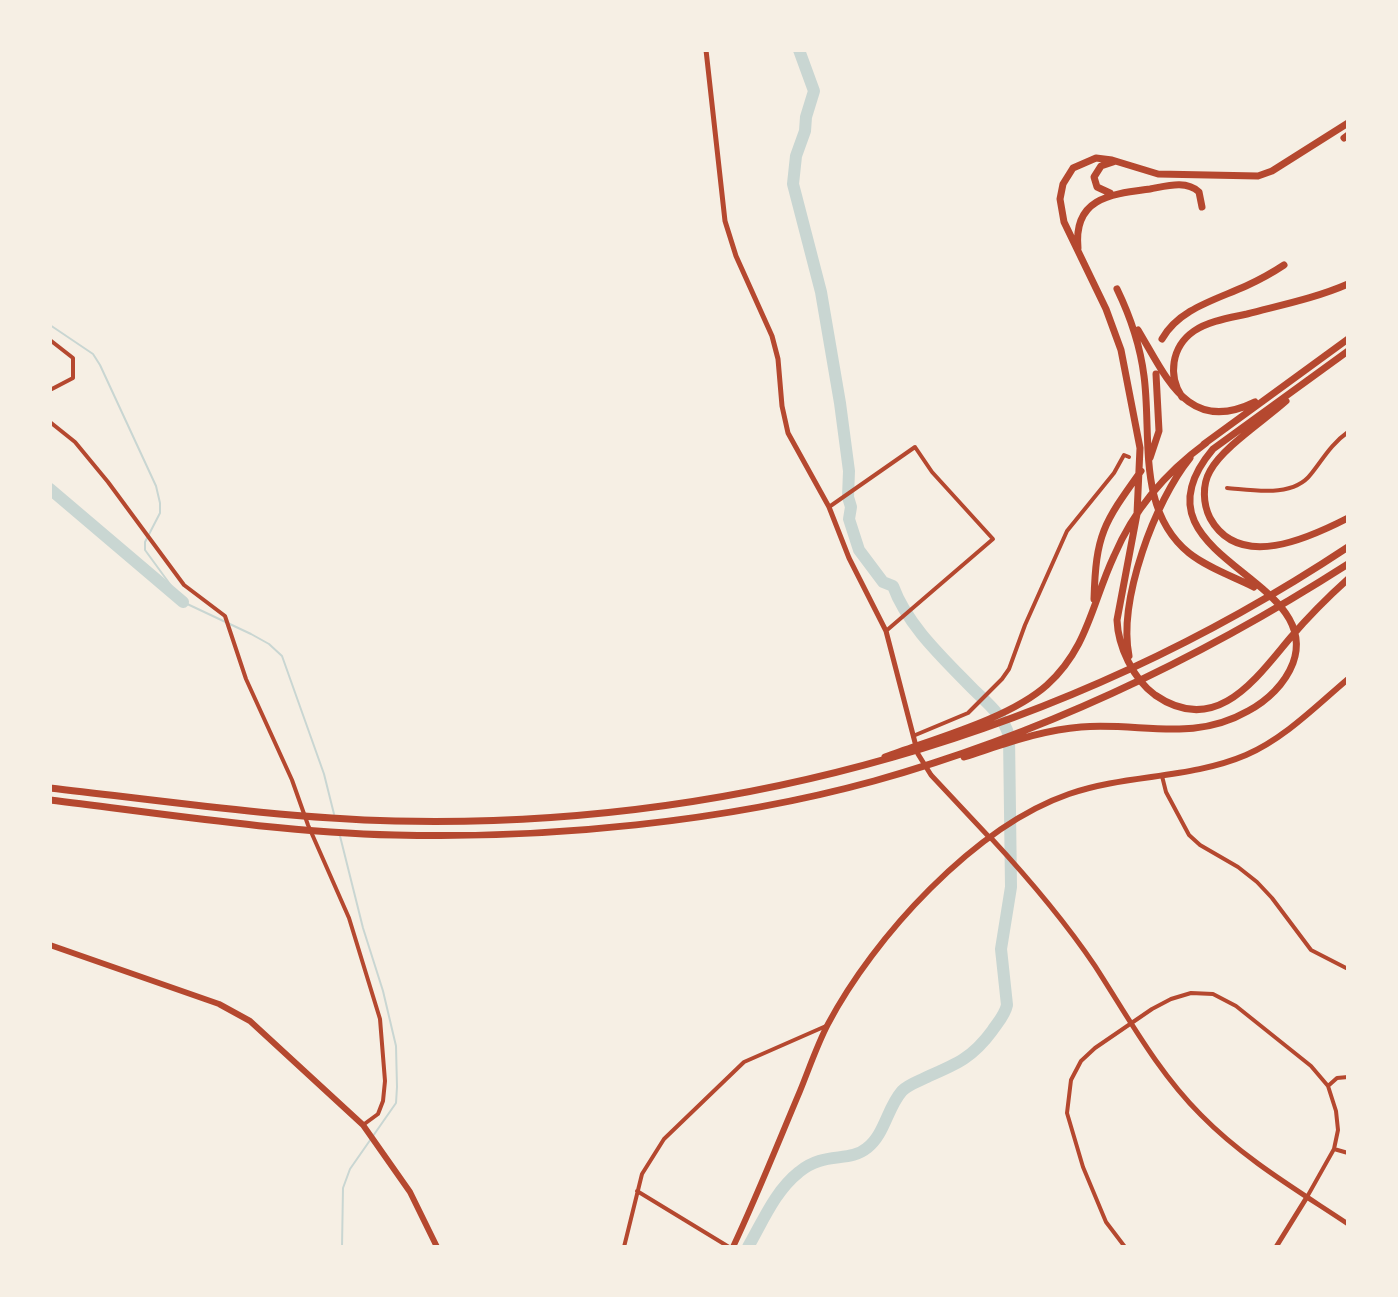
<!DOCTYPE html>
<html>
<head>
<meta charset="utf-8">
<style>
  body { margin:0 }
  #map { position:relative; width:1398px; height:1297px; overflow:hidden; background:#f6efe4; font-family:Karla,sans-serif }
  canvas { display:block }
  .frame { position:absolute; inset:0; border:52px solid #f6efe4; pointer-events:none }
</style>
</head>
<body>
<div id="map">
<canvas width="1398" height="1297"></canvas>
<div class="frame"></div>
</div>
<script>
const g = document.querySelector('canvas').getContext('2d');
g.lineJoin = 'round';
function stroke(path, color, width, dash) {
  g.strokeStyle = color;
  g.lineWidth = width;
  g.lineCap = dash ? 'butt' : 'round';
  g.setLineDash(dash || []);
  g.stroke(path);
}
stroke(new Path2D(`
  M 50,325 L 93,354 L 100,365 L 156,486 L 160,503 L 160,513 L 145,542 L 145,550 L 183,602 L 251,634 L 269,644 L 282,656 L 324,774 L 334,814
  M 340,836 L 363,928 L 383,991 L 396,1046 L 397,1087 L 396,1103 L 350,1169 L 343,1188 L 342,1247`), '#c9d6d2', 2);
stroke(new Path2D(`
  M 50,489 L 183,602
  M 748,1247 C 763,1221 775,1191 799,1172 C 824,1151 849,1163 867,1148 C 885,1134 887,1108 902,1091 C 909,1084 920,1081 929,1076 C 957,1064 973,1057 992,1031 C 998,1022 1005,1015 1007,1005 L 1001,949 L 1011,887 L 1009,736 C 1003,715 987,703 972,688 C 943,658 907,625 893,586 L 883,582 L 859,550 L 849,519 L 851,507 L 848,497 L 849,471 L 840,403 L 821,292 L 793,184 L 796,156 L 805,131 L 806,117 L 814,91 L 799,50`), '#c9d6d2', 12);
stroke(new Path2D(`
  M 50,340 L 73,358 L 73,378 L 50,390
  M 50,422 L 75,442 L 108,482 L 184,585 L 225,616 L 246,679 L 292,780 L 308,825 L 349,918 L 380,1019 L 385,1081 L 383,1101 L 378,1114 L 363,1125
  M 1227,488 C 1253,490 1293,498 1311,474 C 1323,459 1331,444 1348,432
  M 829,507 L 915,447 L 932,472 L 993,539 L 886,631
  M 913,736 L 968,713 L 1002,679 L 1009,669 L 1025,625 L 1067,531 L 1114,473 L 1124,455 L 1129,457
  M 1162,776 L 1166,792 L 1189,835 L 1200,845 L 1238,867 L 1257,882 L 1272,898 L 1311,950 L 1348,969
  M 1328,1086 L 1337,1078 L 1348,1077
  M 1334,1149 L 1348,1153
  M 637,1191 L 729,1247
  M 624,1247 L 642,1174 L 664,1139 L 744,1062 L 826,1026
  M 1125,1247 L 1106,1222 L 1083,1167 L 1067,1113 L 1071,1080 L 1081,1061 L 1095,1048 L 1152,1009 L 1171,999 L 1191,993 L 1213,994 L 1236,1006 L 1311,1066 L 1328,1086 L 1336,1111 L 1338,1130 L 1334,1149 L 1307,1197`), '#b5482f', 4);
stroke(new Path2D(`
  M 706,50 L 725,221 L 736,256 L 772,336 L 778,359 L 782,406 L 788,433 L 829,507 L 849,558 L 886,631 L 918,754 L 931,775 L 990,838
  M 1276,1247 L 1307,1197`), '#b5482f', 5);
stroke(new Path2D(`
  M 991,838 C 1029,879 1064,920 1095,966 C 1128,1017 1157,1071 1201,1115 C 1244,1159 1297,1190 1348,1224`), '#b5482f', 5);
stroke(new Path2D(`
  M 50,945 L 219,1004 L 250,1021 L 363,1125 L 410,1192 L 437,1247`), '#b5482f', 6);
stroke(new Path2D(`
  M 733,1247 C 757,1196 778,1143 800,1091 C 809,1069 817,1045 828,1024 C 874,937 974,827 1069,794 C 1126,774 1190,779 1246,755 C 1285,738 1316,706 1348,679`), '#b5482f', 6);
stroke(new Path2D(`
  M 1348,123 L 1272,171 L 1258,176 L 1158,174 L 1112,160 L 1096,158 L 1073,168 L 1063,184 L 1060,199 L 1064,222 L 1106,309 L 1121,350 L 1140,448 L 1137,514 L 1117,620 C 1118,646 1133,679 1155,695 C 1217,738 1257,677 1291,637 C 1309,616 1328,597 1348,579
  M 1344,138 L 1348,135
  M 1110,193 L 1097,187 L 1094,177 L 1101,166 L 1113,162
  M 1078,248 C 1073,197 1112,194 1150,189 C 1167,186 1186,180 1199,192 L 1202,207
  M 1117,289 C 1131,318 1140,344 1144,376 C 1152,435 1136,510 1189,553 C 1208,568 1232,576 1254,587
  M 1138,330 C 1167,378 1188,435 1255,402
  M 1162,339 C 1179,309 1215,300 1246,286 C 1259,280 1272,273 1284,265
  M 1182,397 C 1168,376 1171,347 1194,331 C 1209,321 1229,318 1247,314 C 1281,305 1316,298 1348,284
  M 1286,401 C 1265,420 1223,447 1210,471 C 1202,485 1203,504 1210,518 C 1239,571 1309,538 1348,518
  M 1204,444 L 1348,339
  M 1150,458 L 1159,431 L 1156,374
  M 1094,599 C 1096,534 1103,524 1141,471
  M 1129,656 C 1118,600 1155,501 1190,458
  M 885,757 C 933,739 1009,719 1047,685 C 1088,648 1092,603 1114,556 C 1134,509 1165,473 1206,443
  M 964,757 C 1002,745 1041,730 1081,727 C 1141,722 1192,743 1248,711 C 1267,701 1285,684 1293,663 C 1325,575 1123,556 1213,449 L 1348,351
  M 50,788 C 165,801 280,818 395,821 C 734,829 1066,734 1348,547
  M 50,800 C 165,814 279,832 395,835 C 548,839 725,822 874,781 C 1042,734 1201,658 1348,564`), '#b5482f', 7);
</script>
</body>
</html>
